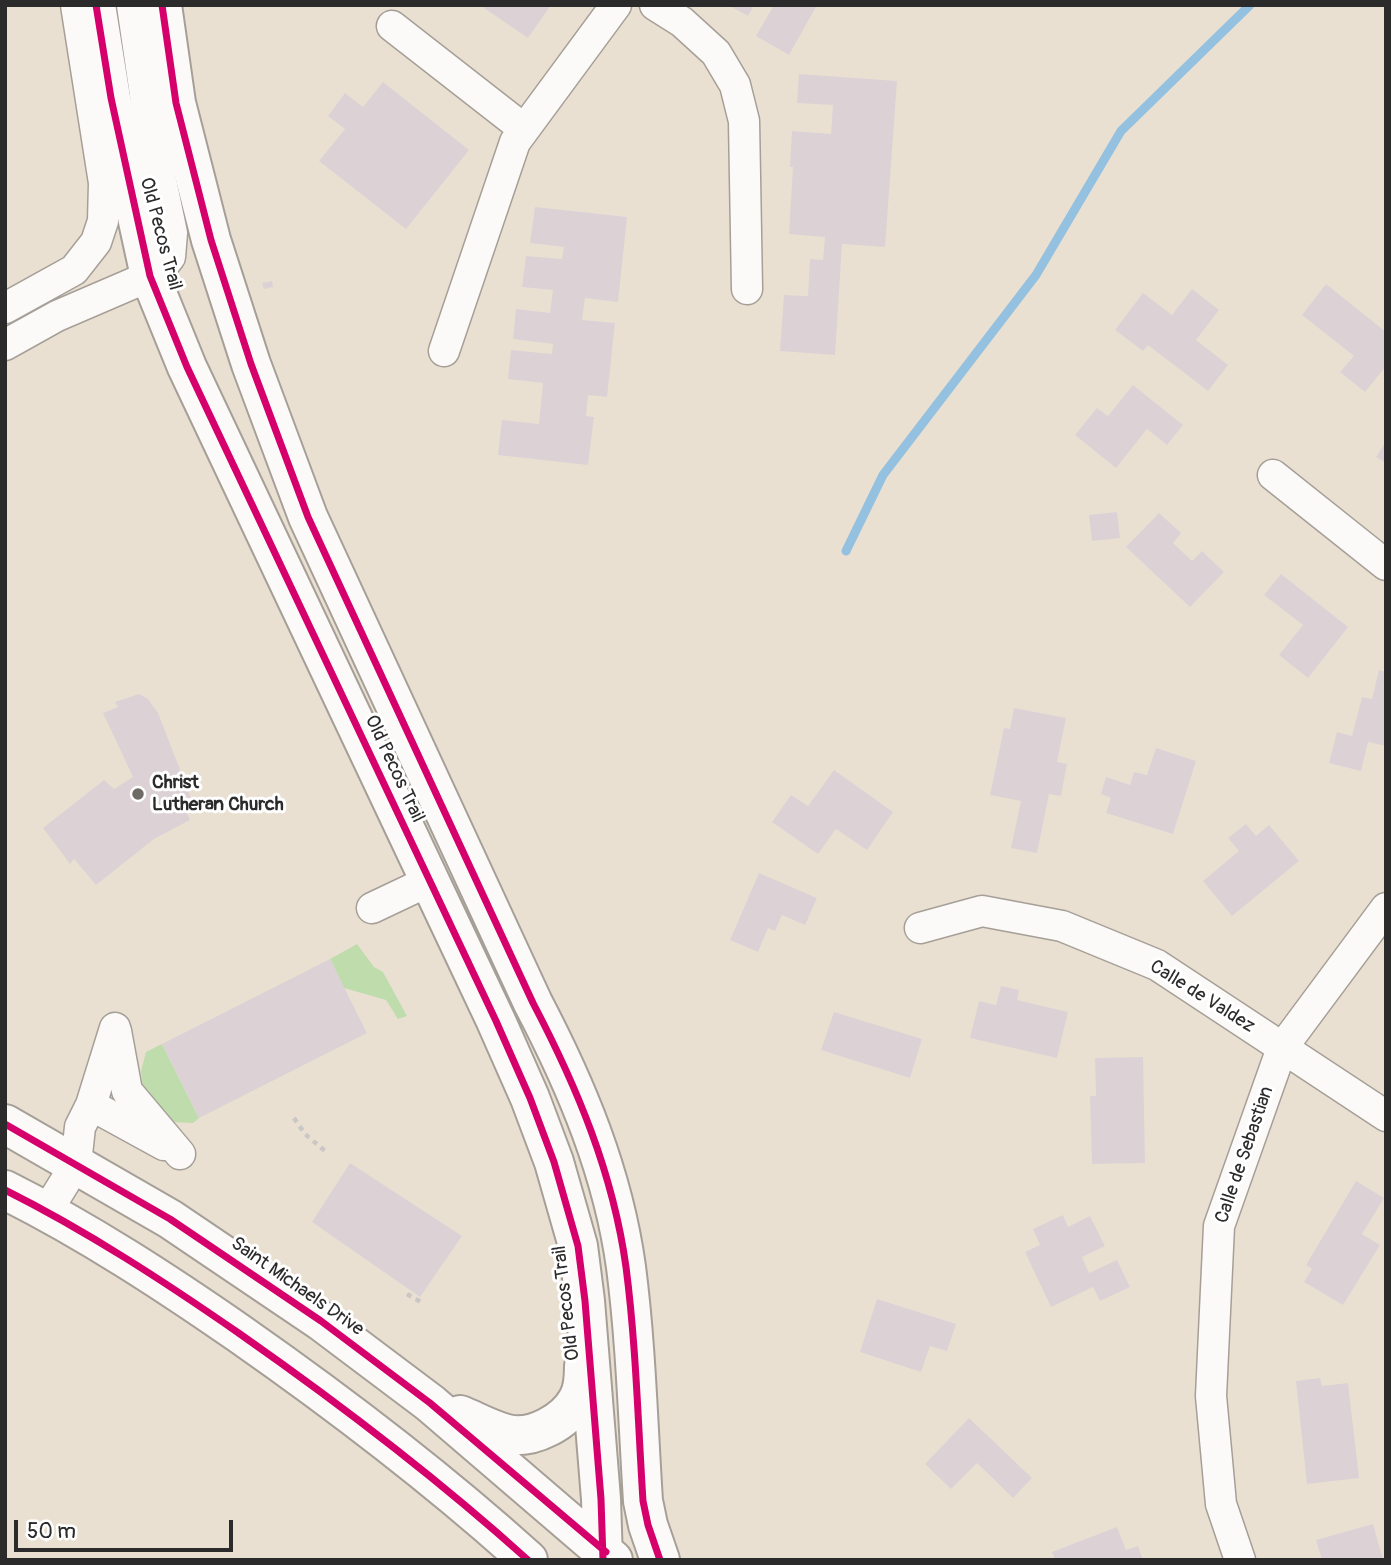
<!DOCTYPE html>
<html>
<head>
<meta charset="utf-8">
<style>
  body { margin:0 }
  #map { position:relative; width:1391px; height:1565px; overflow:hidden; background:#eae0d2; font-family:Pangolin,sans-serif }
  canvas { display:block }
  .frame { position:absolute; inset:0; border:7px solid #2b2b2b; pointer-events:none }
  .scale { position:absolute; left:14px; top:1520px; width:219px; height:32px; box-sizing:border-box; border:4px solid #2b2b2b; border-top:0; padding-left:9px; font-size:21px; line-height:24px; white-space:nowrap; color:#2b2b2b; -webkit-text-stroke:5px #fff; paint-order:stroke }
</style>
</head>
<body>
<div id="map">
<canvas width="1391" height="1565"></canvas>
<div class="frame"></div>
<div class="scale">50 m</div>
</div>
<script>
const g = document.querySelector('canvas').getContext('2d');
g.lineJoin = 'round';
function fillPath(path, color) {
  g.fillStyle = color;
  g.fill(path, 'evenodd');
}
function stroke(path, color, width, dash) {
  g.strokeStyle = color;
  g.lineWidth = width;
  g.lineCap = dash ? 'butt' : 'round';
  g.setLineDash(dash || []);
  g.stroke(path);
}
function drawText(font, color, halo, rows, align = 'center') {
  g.font = font + ' Pangolin,sans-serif';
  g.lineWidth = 6;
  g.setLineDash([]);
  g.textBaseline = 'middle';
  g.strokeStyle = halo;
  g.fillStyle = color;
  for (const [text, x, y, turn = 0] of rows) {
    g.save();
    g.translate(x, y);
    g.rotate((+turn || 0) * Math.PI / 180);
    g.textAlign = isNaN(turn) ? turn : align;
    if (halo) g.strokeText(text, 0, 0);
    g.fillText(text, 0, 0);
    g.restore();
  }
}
fillPath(new Path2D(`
  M 357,944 L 374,967 L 383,972 L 407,1016 L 398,1019 L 386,1000 L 344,988 L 330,959 Z
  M 162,1044 L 199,1118 L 193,1123 L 172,1122 L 144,1097 L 141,1071 L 146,1052 Z`), '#bfdcad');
stroke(new Path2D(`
  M 846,551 L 883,475 L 1036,275 L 1121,131 L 1250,5`), '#93c1df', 9);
fillPath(new Path2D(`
  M 485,5 L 551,5 L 528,38 L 484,8 Z
  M 728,5 L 754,5 L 748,16 Z
  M 774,5 L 817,5 L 789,55 L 756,36 Z
  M 799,74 L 897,81 L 885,247 L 842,244 L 835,355 L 780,351 L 784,295 L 808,296 L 810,259 L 823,260 L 825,237 L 789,234 L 793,167 L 790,167 L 792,131 L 831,134 L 833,105 L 797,103 Z
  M 383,82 L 469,150 L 406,229 L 319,161 L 345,129 L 328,116 L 345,93 L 363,107 Z
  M 535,207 L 627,217 L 618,302 L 585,298 L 582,320 L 615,323 L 607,397 L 588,395 L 586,416 L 594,417 L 588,465 L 498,455 L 502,420 L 539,424 L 543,383 L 508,379 L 511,350 L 552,354 L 553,344 L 513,339 L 516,309 L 550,313 L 553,290 L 522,287 L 526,256 L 562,259 L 564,247 L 530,243 Z
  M 272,281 L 273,287 L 264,289 L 262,283 Z
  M 1326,284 L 1386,332 L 1386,366 L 1365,392 L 1340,372 L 1354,356 L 1302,315 Z
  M 1192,289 L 1219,310 L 1196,340 L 1228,365 L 1208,391 L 1148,345 L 1143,351 L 1115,330 L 1143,293 L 1172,315 Z
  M 1133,385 L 1183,425 L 1167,445 L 1147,429 L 1116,468 L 1075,435 L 1097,408 L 1108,416 Z
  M 1386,441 L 1386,463 L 1376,457 Z
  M 1117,512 L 1120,538 L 1092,541 L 1089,515 Z
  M 1159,513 L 1181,533 L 1173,543 L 1192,561 L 1202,551 L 1224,572 L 1190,607 L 1126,547 Z
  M 1281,574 L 1348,627 L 1308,678 L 1279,655 L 1303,625 L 1264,595 Z
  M 1379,670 L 1386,672 L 1386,746 L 1368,742 L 1361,771 L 1329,763 L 1337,732 L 1352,736 L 1362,697 L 1372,699 Z
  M 139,694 L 148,699 L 158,713 L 191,798 L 181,799 L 190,820 L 154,839 L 96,885 L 74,859 L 70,864 L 43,828 L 104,780 L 114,789 L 133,777 L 103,713 L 118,707 L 115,702 Z
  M 1014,708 L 1066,718 L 1057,762 L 1067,764 L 1061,796 L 1049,794 L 1037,853 L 1011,848 L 1021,801 L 990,795 L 1004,728 L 1010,729 Z
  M 1156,748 L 1196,761 L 1173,834 L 1106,813 L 1111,798 L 1101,794 L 1106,777 L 1130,785 L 1134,772 L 1147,775 Z
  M 834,770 L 893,812 L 867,850 L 836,829 L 818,854 L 772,822 L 791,795 L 808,806 Z
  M 1246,824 L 1256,836 L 1269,825 L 1299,861 L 1232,916 L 1203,881 L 1239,851 L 1228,838 Z
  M 759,873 L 817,898 L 805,925 L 782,915 L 775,931 L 768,928 L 758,952 L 730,940 Z
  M 330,959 L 367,1033 L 199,1118 L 162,1044 Z
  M 1001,986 L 1019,990 L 1017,1000 L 1068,1012 L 1057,1058 L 970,1038 L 979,1001 L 996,1005 Z
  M 834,1012 L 922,1039 L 910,1078 L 821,1050 Z
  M 1143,1057 L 1145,1163 L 1092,1164 L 1090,1096 L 1096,1096 L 1095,1058 Z
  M 350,1163 L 462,1236 L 420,1297 L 312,1222 Z
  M 1356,1181 L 1384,1198 L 1362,1234 L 1380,1245 L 1343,1305 L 1304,1282 L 1312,1269 L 1306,1265 Z
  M 1063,1215 L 1068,1227 L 1090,1216 L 1105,1246 L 1082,1257 L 1089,1273 L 1117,1260 L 1130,1287 L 1100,1301 L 1093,1287 L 1051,1307 L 1025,1252 L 1040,1245 L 1033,1229 Z
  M 877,1299 L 956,1324 L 947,1351 L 930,1346 L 921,1372 L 860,1352 Z
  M 1320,1378 L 1322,1386 L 1348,1383 L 1359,1478 L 1307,1484 L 1296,1381 Z
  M 969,1418 L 1032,1478 L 1013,1498 L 977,1463 L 951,1489 L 925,1464 Z
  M 1373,1524 L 1383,1560 L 1322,1560 L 1316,1540 Z
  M 1117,1527 L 1126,1550 L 1138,1546 L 1143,1560 L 1055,1560 L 1052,1552 Z`), '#dcd2d6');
const minor = new Path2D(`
  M 655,5 L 682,22 L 716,53 L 735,85 L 744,121 L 747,289
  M 392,26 L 524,129
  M 5,308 L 74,270 L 96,242 L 103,221 L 104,183 L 76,5
  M 5,345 L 57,316 L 150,276 L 161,268 L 170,257 L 172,233 L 149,122 L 132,5
  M 444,351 L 515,142 L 616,5
  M 1273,475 L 1386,565
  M 372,908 L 429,881
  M 920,928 L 982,911 L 1062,926 L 1157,965 L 1386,1116
  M 116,1031 L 127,1091 L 180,1154
  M 91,1105 L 164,1145
  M 47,1211 L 76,1164 L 80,1127 L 91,1105 L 115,1028
  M 1240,1560 L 1221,1504 L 1211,1396 L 1219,1226 L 1282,1048 L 1386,908`);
const major = new Path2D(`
  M 96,5 L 111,98 L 150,276 L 187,367 L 496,1021 L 530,1098 L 554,1162 L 578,1246 L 585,1301 L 601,1499 L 603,1560
  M 162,5 L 176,103 L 211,240 L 251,364 L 308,517 L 533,1003 C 577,1087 613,1173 626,1267 C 636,1344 638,1423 643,1501 L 648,1525 L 660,1560
  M 5,1124 L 170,1219 L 321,1321 L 430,1403 L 613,1560
  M 5,1190 C 87,1231 165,1282 240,1334 C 340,1404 437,1478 528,1560
  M 460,1415 C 475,1421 491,1430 507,1434 C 532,1440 566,1422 578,1399 C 583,1390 584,1376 584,1366`);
stroke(minor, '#a59f97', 33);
stroke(major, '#a59f97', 42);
stroke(new Path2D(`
  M 294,1118 L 305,1134 L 325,1151
  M 407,1294 L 421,1302`), '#cac7c4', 4.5, [5, 5]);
stroke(minor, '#fcfaf8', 30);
stroke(major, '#fcfaf8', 38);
stroke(new Path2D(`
  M 96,5 L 111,98 L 150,276 L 187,367 L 496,1021 L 530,1098 L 554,1162 L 578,1246 L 585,1301 L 601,1499 L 603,1560
  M 162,5 L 176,103 L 211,240 L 251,364 L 308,517 L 533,1003 C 577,1087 613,1173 626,1267 C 636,1344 638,1423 643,1501 L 648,1525 L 660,1560
  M 5,1124 L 170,1219 L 321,1321 L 430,1403 L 606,1552
  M 5,1190 C 87,1231 165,1282 240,1334 C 340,1404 437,1478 528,1560`), '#d6006c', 7);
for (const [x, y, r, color] of [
  [138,794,7,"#6e6a65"]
]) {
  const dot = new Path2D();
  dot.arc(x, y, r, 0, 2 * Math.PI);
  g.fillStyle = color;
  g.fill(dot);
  stroke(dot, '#fff', 2.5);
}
drawText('19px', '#2b2b2b', '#fff', [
  ["Old Pecos Trail",160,234,75],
  ["Old Pecos Trail",394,769,65],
  ["Calle de Valdez",1202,997,32],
  ["Calle de Sebastian",1245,1155,-71],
  ["Saint Michaels Drive",297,1287,35],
  ["Old Pecos Trail",567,1303,-97]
]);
drawText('bold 19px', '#2b2b2b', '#fff', [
  ["Christ",152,783],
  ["Lutheran Church",152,805]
], 'left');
</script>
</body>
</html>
